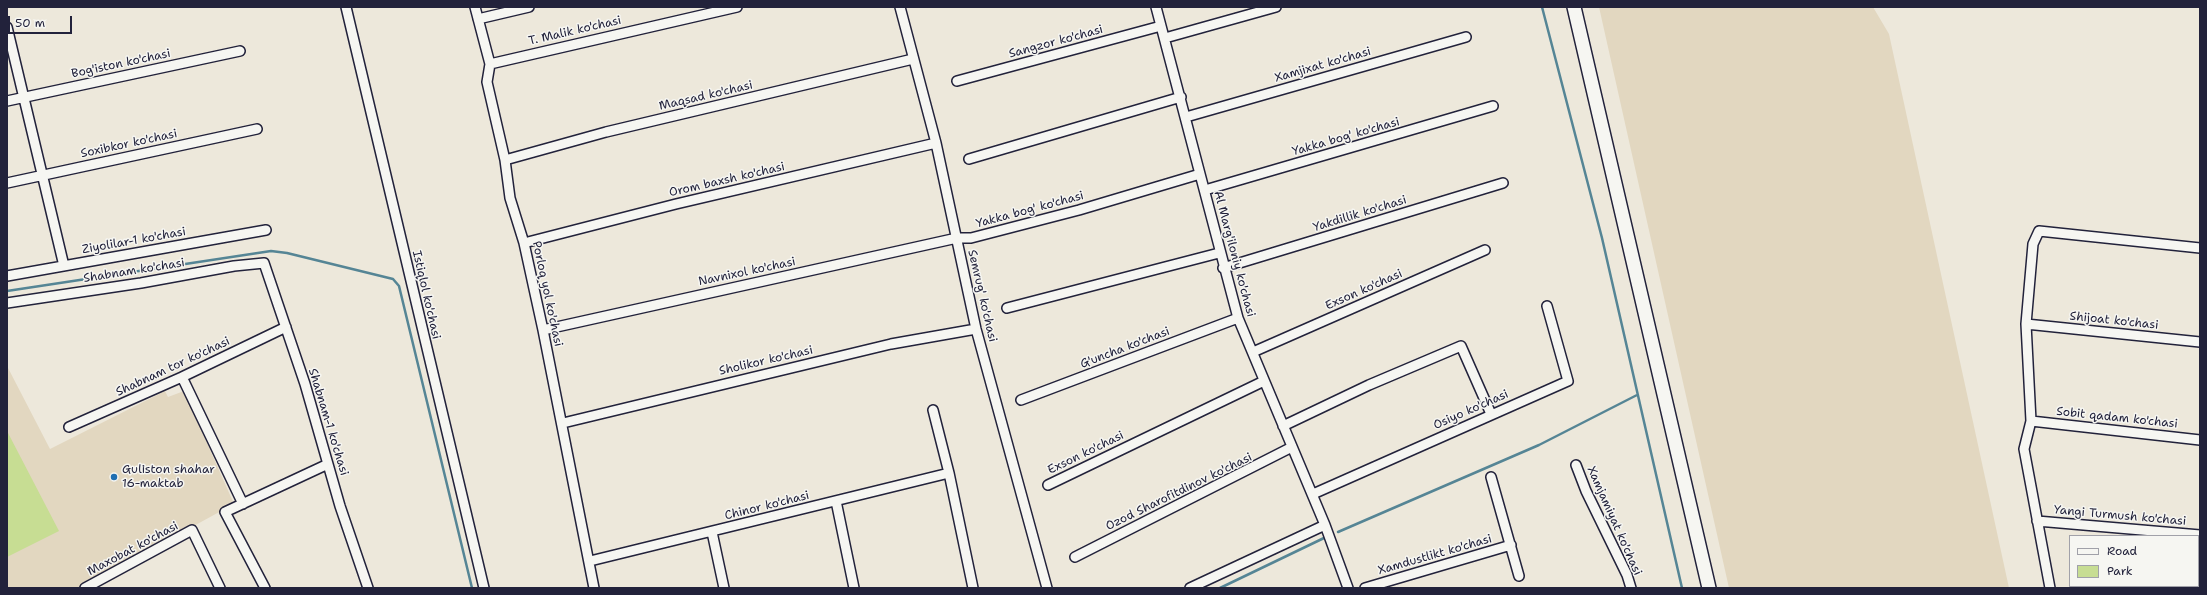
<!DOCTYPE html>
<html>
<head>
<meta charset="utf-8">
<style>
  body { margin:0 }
  #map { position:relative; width:2207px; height:595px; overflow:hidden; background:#ede8db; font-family:"Shantell Sans",sans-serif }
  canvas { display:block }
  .frame { position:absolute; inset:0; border:8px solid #22223b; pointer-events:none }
  .legend { position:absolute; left:2069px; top:535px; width:130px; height:52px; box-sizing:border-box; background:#f6f6f2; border:1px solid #a1a1a9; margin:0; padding:5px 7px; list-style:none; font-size:12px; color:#22223b }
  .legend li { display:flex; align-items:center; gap:8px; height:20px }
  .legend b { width:20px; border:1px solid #a1a1a9 }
  .scale { position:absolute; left:8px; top:16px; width:64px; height:18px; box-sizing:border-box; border:2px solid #22223b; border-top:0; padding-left:5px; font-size:12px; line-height:14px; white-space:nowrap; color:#22223b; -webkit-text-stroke:3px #f6f6f2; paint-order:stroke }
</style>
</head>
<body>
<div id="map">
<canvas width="2207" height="595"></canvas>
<div class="frame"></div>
<ul class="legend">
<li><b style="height:5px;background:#f6f6f2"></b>Road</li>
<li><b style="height:11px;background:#c7dd93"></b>Park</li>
</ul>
<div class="scale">50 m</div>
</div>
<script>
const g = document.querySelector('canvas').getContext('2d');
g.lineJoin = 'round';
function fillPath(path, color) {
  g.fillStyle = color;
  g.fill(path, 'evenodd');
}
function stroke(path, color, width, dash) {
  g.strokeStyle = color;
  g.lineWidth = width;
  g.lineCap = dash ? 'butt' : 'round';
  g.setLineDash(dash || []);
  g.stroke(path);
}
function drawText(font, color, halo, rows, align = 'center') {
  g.font = font + ' "Shantell Sans",sans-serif';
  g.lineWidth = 3;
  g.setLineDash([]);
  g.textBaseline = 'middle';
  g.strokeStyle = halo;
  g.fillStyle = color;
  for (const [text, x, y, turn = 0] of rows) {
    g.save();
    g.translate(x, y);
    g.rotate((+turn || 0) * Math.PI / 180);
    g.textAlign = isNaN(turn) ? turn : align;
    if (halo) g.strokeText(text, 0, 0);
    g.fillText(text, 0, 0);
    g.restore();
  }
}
fillPath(new Path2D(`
  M 1599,7 L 1873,7 L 1889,34 L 2009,588 L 1729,588 Z
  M 7,366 L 50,449 L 165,391 L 168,397 L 184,391 L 234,504 L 80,588 L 7,588 Z`), '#e2d7c0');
fillPath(new Path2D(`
  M 7,431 L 59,531 L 7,557 Z`), '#c7dd93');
stroke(new Path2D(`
  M 1542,7 L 1602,238 L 1682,588
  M 7,291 L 271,251 L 287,253 L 393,279 L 399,286 L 472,588
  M 1338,532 L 1539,445 L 1637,395
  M 1220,588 L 1324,538`), '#558595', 2.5);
const minor = new Path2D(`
  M 346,7 L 484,588
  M 475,7 L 490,64 L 487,82 L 505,160 L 510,198 L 524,243 L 543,330 L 594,588
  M 900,7 L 936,143 L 976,329 L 1047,588
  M 1156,7 L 1238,318 L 1325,525 L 1348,588
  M 478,19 L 529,7
  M 7,27 L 64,266
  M 1165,38 L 1276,7
  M 490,64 L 737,7
  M 957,81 L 1161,26
  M 7,101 L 240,51
  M 1186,117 L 1466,37
  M 969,159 L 1181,97
  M 505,160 L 606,132 L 913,59
  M 7,183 L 257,129
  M 1205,190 L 1493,106
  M 524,243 L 676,204 L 936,143
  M 1223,268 L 1503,183
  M 7,276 L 266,230
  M 7,303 L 141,283 L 234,266 L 264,263 L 305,384 L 340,506 L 368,588
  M 1007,308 L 1219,253
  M 2026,324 L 2200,342
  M 543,330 L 957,238 L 971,238 L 1079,210 L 1200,174
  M 1253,352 L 1485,250
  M 182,377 L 243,504
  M 1021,400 L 1238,318
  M 933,410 L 949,473 L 973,588
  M 2031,421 L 2200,440
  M 563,423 L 891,344 L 976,329
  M 1283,426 L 1369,385 L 1461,346 L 1491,414
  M 69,427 L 182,377 L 286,327
  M 1576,465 L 1586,491 L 1627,575 L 1631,588
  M 1491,477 L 1519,576
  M 1048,485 L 1264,381
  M 1313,494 L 1568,381 L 1547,306
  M 836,501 L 854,588
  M 2037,521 L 2200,535
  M 712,532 L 724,588
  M 1075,557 L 1292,447
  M 590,561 L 949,473
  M 85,588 L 192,530 L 220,588
  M 265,588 L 225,512 L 328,464
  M 1190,588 L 1325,525
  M 1365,588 L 1511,545
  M 2050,588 L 2024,449 L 2031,421 L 2026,324 L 2033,244 L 2039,231 L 2200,248`);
const secondary = new Path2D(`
  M 1574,7 L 1709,588`);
stroke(minor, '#22223b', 12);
stroke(secondary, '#22223b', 16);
stroke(minor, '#f6f6f2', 9);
stroke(secondary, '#f6f6f2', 13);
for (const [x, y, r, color] of [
  [114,477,4,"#1f6fb2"]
]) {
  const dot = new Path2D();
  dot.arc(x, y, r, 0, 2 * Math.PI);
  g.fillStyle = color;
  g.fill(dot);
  stroke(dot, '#f6f6f2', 1.5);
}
drawText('12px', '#22223b', '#f6f6f2', [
  ["T. Malik ko'chasi",575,31,-13],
  ["Sangzor ko'chasi",1056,42,-15],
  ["Bog'iston ko'chasi",121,64,-12],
  ["Xamjixat ko'chasi",1323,65,-16],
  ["Maqsad ko'chasi",706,96,-13],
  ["Yakka bog' ko'chasi",1346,137,-16],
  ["Soxibkor ko'chasi",129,144,-12],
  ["Orom baxsh ko'chasi",727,180,-13],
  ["Yakka bog' ko'chasi",1030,210,-15],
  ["Yakdillik ko'chasi",1360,214,-17],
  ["Ziyolilar-1 ko'chasi",134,241,-10],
  ["Al Marg'iloniy ko'chasi",1234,254,75],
  ["Shabnam ko'chasi",134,271,-9],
  ["Navnixol ko'chasi",747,272,-12],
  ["Exson ko'chasi",1364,290,-24],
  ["Porloq yol ko'chasi",547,294,78],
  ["Istiqlol ko'chasi",426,295,77],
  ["Semrug' ko'chasi",982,296,77],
  ["Shijoat ko'chasi",2114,321,6],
  ["G'uncha ko'chasi",1125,348,-21],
  ["Sholikor ko'chasi",766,361,-13],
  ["Shabnam tor ko'chasi",173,367,-25],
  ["Osiyo ko'chasi",1471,410,-24],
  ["Sobit qadam ko'chasi",2117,418,6],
  ["Shabnam-1 ko'chasi",328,422,73],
  ["Exson ko'chasi",1086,453,-26],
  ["Ozod Sharofitdinov ko'chasi",1179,492,-26],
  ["Chinor ko'chasi",767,506,-14],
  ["Yangi Turmush ko'chasi",2120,516,5],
  ["Xamjamiyat ko'chasi",1614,521,66],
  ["Maxobat ko'chasi",133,549,-28],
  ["Xamdustlikt ko'chasi",1435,555,-16]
]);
drawText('12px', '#22223b', '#f6f6f2', [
  ["Guliston shahar",122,470],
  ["16-maktab",122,484]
], 'left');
</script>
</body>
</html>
